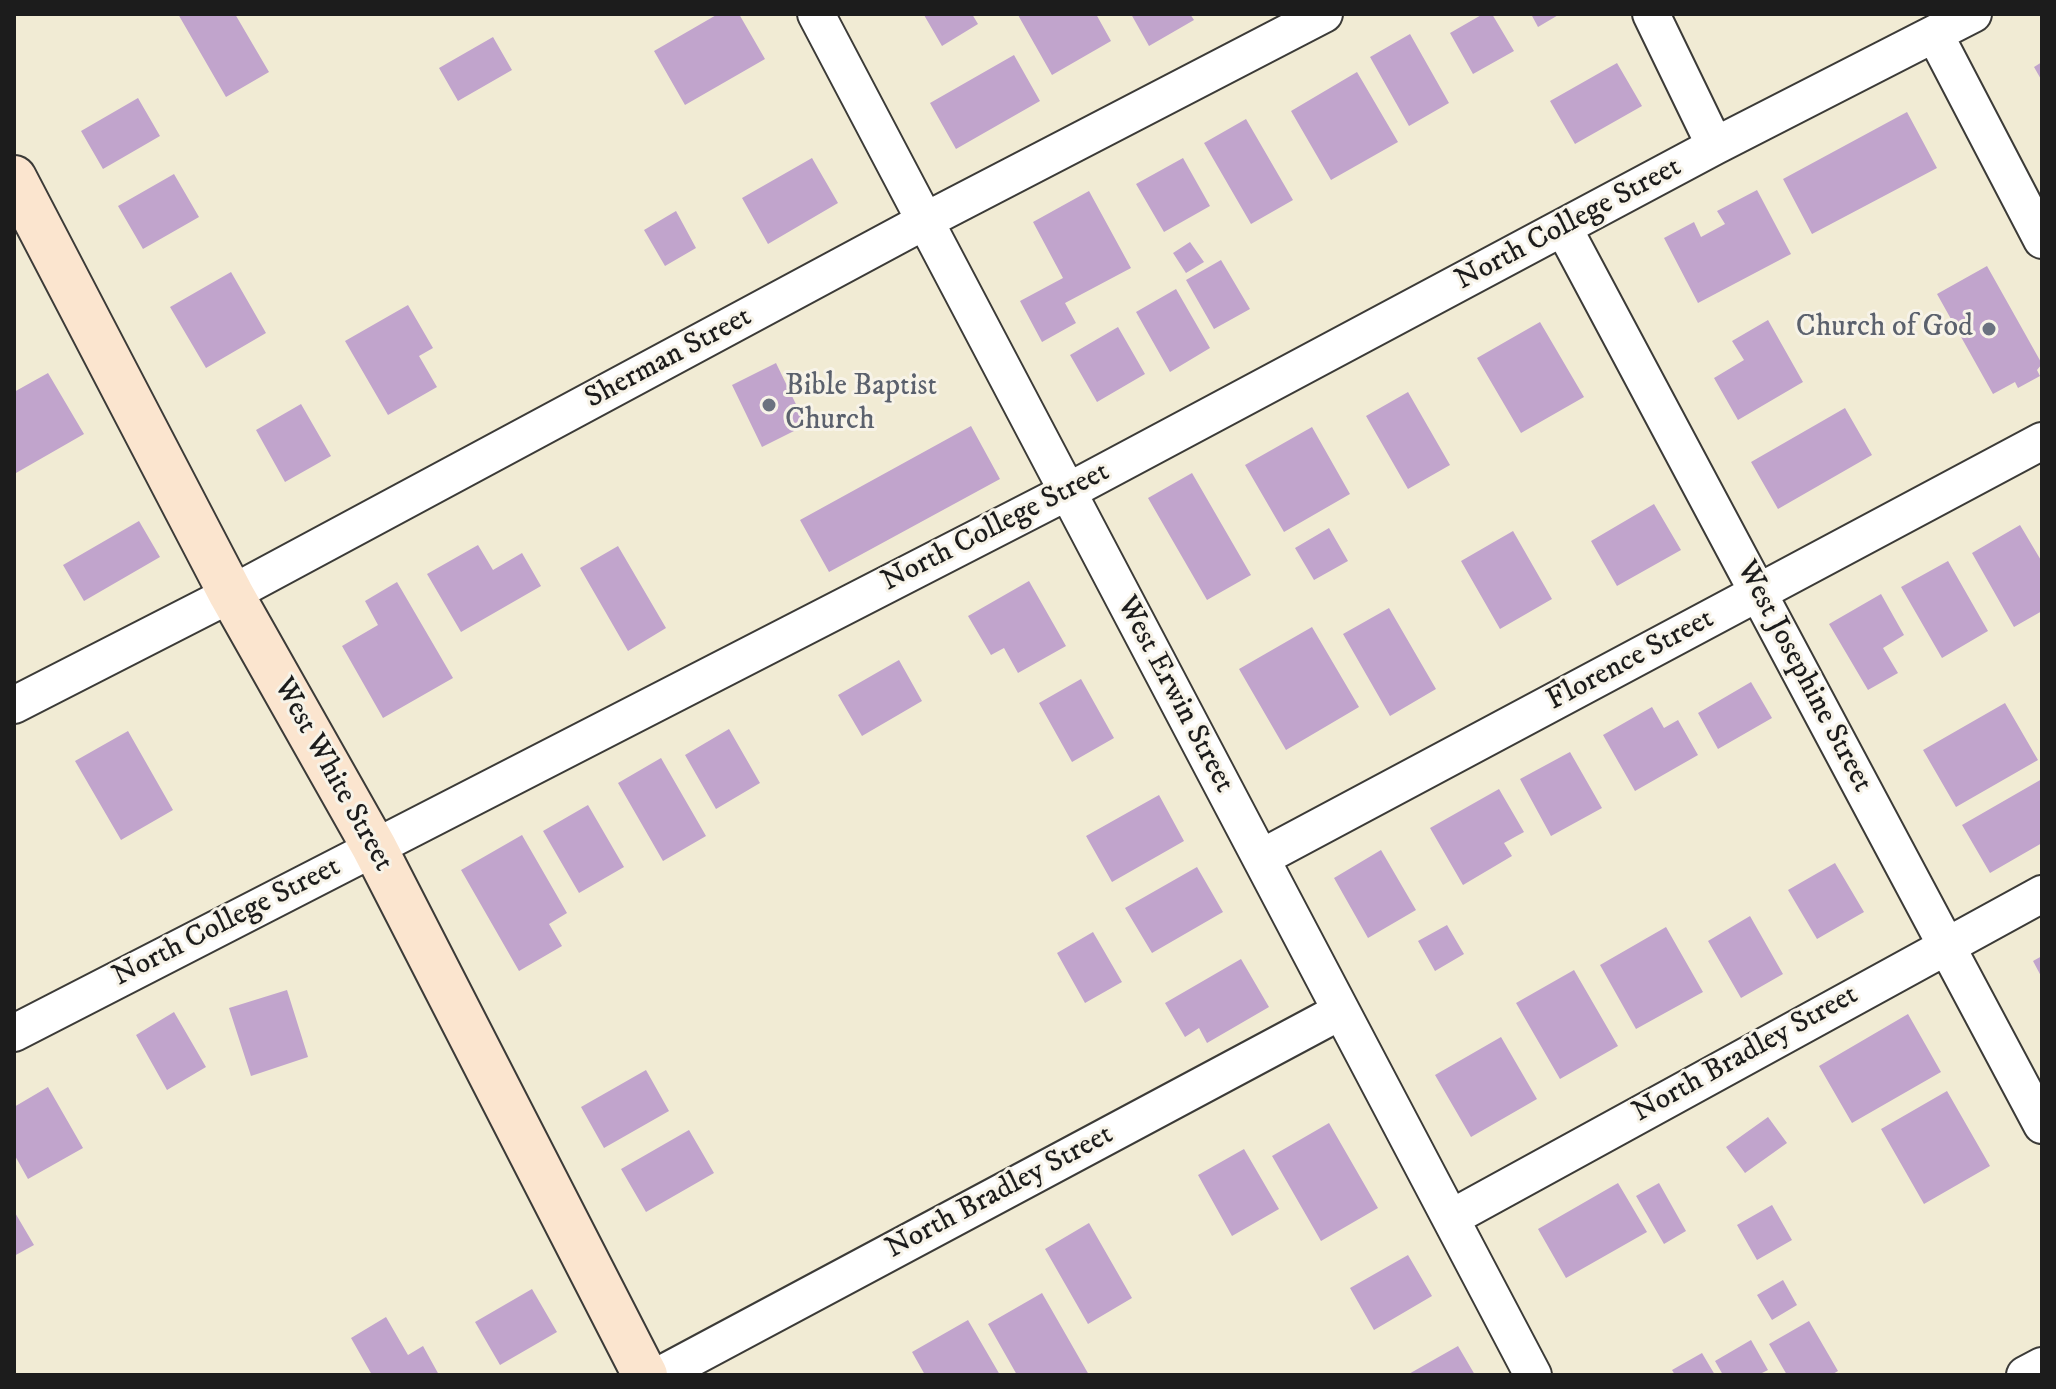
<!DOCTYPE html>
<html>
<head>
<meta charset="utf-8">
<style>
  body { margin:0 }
  #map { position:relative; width:2056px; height:1389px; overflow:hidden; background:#f1ebd4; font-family:"IM FELL DW Pica",serif }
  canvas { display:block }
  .frame { position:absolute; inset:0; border:16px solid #1c1c1c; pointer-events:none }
</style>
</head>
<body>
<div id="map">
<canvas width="2056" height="1389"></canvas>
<div class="frame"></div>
</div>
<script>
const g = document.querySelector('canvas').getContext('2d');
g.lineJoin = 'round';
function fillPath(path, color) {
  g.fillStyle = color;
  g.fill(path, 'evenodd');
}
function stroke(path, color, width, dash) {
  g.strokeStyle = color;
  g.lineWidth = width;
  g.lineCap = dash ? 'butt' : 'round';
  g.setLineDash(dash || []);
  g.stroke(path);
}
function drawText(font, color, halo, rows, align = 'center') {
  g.font = font + ' "IM FELL DW Pica",serif';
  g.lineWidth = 6;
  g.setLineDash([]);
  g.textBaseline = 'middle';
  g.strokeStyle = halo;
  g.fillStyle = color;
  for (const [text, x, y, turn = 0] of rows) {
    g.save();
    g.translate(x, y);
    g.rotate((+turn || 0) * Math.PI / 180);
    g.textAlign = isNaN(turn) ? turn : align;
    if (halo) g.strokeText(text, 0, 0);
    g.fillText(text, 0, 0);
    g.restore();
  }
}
fillPath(new Path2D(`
  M 178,14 L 235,14 L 269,72 L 226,97 Z
  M 718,14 L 739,14 L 765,59 L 685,105 L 654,51 Z
  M 926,14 L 972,14 L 978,24 L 942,46 L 924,15 Z
  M 1020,14 L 1096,14 L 1111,41 L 1052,75 L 1018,15 Z
  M 1131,14 L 1190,14 L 1194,20 L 1149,46 Z
  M 1483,14 L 1492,14 L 1514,51 L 1473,74 L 1450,33 Z
  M 1531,14 L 1560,14 L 1538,27 Z
  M 1410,34 L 1449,103 L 1409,126 L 1370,57 Z
  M 493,37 L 512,70 L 458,101 L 439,68 Z
  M 1014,55 L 1040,101 L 956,149 L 930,103 Z
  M 2042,62 L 2042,81 L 2034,67 Z
  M 1617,63 L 1642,106 L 1575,144 L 1550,101 Z
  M 1357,72 L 1398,142 L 1331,180 L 1291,111 Z
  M 138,98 L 160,136 L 103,169 L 81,131 Z
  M 1907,112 L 1937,168 L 1812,234 L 1783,179 Z
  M 1246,119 L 1293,200 L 1251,224 L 1204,143 Z
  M 812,158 L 838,203 L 768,244 L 742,198 Z
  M 1183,158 L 1210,206 L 1164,232 L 1136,184 Z
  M 174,174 L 199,217 L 143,249 L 118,206 Z
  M 1757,190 L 1791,254 L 1698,303 L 1664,238 L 1694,222 L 1701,237 L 1725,224 L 1717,211 Z
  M 1089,191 L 1131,268 L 1065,303 L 1076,323 L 1042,342 L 1020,301 L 1063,278 L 1033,222 Z
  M 676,211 L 696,248 L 665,266 L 644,230 Z
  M 1190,242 L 1204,262 L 1186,273 L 1173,253 Z
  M 1221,260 L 1250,309 L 1214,329 L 1186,280 Z
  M 1987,266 L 2042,364 L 2037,370 L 2040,376 L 2018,388 L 2015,382 L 1993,394 L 1937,294 Z
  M 231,272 L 266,333 L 206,368 L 170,307 Z
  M 1176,289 L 1210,348 L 1170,372 L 1136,312 Z
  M 408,305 L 433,348 L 419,356 L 437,387 L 388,415 L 345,341 Z
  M 1768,320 L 1803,382 L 1738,420 L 1714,378 L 1744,360 L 1732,341 Z
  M 1540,322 L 1584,397 L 1521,433 L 1477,358 Z
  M 1118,327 L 1145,374 L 1097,402 L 1070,355 Z
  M 776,363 L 806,425 L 762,447 L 732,385 Z
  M 48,373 L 84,434 L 16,473 L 14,469 L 14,392 Z
  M 1408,392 L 1450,465 L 1408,489 L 1366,416 Z
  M 301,404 L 331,456 L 285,482 L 256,430 Z
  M 1845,408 L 1872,455 L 1778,509 L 1751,462 Z
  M 971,426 L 1000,479 L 829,572 L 800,520 Z
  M 1312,427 L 1350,494 L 1284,532 L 1245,465 Z
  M 1192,473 L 1251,575 L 1207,600 L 1148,498 Z
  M 1654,504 L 1681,550 L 1617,586 L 1591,541 Z
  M 139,521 L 160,557 L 84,601 L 63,565 Z
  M 2020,525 L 2042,562 L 2042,611 L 2014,627 L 1972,553 Z
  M 1329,528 L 1348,561 L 1314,580 L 1295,548 Z
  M 1513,531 L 1552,599 L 1500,629 L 1461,561 Z
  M 478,545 L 493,570 L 522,553 L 541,586 L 461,632 L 427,574 Z
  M 618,546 L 666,628 L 628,651 L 580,568 Z
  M 1948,561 L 1988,631 L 1942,658 L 1901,587 Z
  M 1029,581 L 1066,646 L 1018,673 L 1004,648 L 991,655 L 968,616 Z
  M 397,582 L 453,678 L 383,718 L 342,646 L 378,625 L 365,601 Z
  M 1881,594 L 1904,635 L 1883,648 L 1898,673 L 1868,690 L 1829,624 Z
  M 1389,608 L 1436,689 L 1390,716 L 1343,634 Z
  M 1312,627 L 1359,707 L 1286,750 L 1239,669 Z
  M 899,660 L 922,701 L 862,736 L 838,695 Z
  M 1081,679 L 1114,738 L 1072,762 L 1039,703 Z
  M 1751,682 L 1772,718 L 1718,749 L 1698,713 Z
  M 2005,703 L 2038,760 L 1956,807 L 1923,750 Z
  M 1652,707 L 1664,728 L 1678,720 L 1698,755 L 1635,791 L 1603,735 Z
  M 729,729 L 760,783 L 716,809 L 685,755 Z
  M 128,731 L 173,810 L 121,840 L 75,761 Z
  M 1570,752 L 1602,808 L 1551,836 L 1520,779 Z
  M 661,758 L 706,836 L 663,861 L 618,783 Z
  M 2042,779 L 2042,843 L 1990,873 L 1962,825 Z
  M 1499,789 L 1524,832 L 1504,843 L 1512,856 L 1463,885 L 1430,828 Z
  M 1159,795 L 1184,841 L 1112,882 L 1086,836 Z
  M 588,805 L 624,867 L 579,893 L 543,831 Z
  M 522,835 L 567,913 L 549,924 L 562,946 L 519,971 L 461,870 Z
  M 1381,850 L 1416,910 L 1368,938 L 1334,878 Z
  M 1835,863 L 1864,912 L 1817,939 L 1788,890 Z
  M 1197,867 L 1223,912 L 1152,953 L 1125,908 Z
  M 1750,916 L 1783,974 L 1741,998 L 1708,941 Z
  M 1447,925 L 1464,954 L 1435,971 L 1418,941 Z
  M 1666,927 L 1703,992 L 1636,1029 L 1600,965 Z
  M 1093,932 L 1122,982 L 1085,1003 L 1057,953 Z
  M 2042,956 L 2042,978 L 2033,961 Z
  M 1241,959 L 1269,1007 L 1207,1043 L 1199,1028 L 1185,1037 L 1165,1003 Z
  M 1574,970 L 1618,1046 L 1560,1079 L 1516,1003 Z
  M 287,990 L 308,1057 L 251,1076 L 229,1008 Z
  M 174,1012 L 206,1067 L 167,1090 L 136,1035 Z
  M 1908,1014 L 1941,1072 L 1852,1123 L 1819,1066 Z
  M 1501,1037 L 1537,1099 L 1471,1137 L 1435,1075 Z
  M 646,1070 L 669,1111 L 604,1148 L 581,1107 Z
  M 48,1087 L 83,1148 L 28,1179 L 14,1154 L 14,1107 Z
  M 1947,1091 L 1990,1166 L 1924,1204 L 1881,1129 Z
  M 1768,1117 L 1787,1143 L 1745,1173 L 1726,1147 Z
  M 1329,1123 L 1378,1208 L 1321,1241 L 1272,1156 Z
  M 689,1130 L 714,1173 L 646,1212 L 621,1169 Z
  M 1244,1149 L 1279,1209 L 1232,1236 L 1198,1175 Z
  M 1618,1183 L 1647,1232 L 1566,1278 L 1538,1229 Z
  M 1659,1183 L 1686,1231 L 1664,1244 L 1636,1196 Z
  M 1772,1205 L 1792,1240 L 1757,1260 L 1737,1225 Z
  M 14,1211 L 34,1245 L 14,1256 Z
  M 1089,1223 L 1132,1298 L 1088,1324 L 1045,1249 Z
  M 1408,1255 L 1432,1296 L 1374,1330 L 1350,1288 Z
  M 1783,1280 L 1797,1305 L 1772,1320 L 1757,1295 Z
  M 532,1289 L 557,1332 L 500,1365 L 475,1322 Z
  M 1042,1293 L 1089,1375 L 1017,1375 L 988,1324 Z
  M 386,1317 L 408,1355 L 423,1346 L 439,1375 L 372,1375 L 351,1338 Z
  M 968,1320 L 1000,1375 L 925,1375 L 912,1352 Z
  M 1809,1321 L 1838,1371 L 1831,1375 L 1787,1375 L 1769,1344 Z
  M 1751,1340 L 1768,1370 L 1758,1375 L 1723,1375 L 1715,1361 Z
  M 1458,1346 L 1475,1375 L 1407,1375 Z
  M 1702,1353 L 1715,1375 L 1675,1375 L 1672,1370 Z`), '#c1a4cc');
const street = new Path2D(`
  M 816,14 L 1533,1375
  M 1651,14 L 1715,146
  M 1935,35 L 2042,240
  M 1564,229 L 2042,1125
  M 14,705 L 231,594 L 925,221 L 1324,14
  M 1261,858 L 2042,441
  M 14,1033 L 1067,492 L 1715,146 L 1973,14
  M 1451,1218 L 2042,894
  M 660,1375 L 1341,1011
  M 2025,1375 L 2042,1366`);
const secondary = new Path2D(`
  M 14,178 L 231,594 L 374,847 L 645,1375`);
stroke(street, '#3c3b38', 40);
stroke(secondary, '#3c3b38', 48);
stroke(street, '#fff', 36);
stroke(secondary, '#fbe5cf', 44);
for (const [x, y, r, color] of [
  [1989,329,8,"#6b7280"],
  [769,405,8,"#6b7280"]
]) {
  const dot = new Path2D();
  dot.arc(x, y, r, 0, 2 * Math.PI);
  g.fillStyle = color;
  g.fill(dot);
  stroke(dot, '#f7f3e8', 3);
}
drawText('30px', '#1c1c1c', '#f7f3e8', [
  ["North College Street",1569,225,-28],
  ["Sherman Street",669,359,-28],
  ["North College Street",996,528,-27],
  ["Florence Street",1631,661,-28],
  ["West Josephine Street",1803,677,62],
  ["West Erwin Street",1174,695,62],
  ["West White Street",332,775,61],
  ["North College Street",227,923,-27],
  ["North Bradley Street",1746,1055,-29],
  ["North Bradley Street",1000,1193,-28]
]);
drawText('30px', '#5b616d', '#f7f3e8', [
  ["Church of God",1973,329],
  ["Bible Baptist",785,388,"left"],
  ["Church",785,422,"left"]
], 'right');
</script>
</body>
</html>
